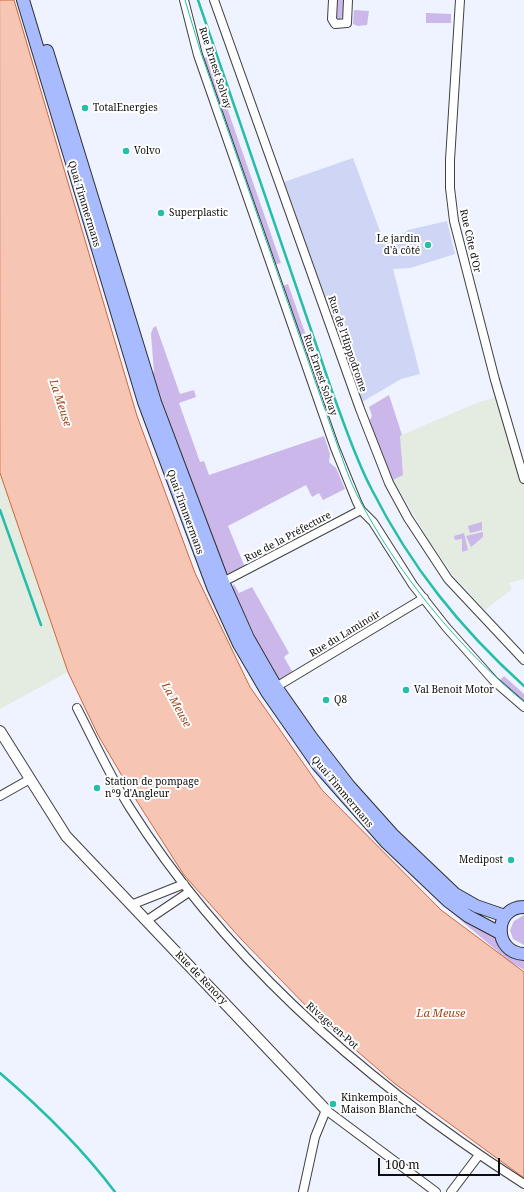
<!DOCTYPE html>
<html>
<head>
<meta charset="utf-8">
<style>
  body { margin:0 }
  #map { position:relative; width:524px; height:1192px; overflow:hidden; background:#eef3ff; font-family:"Noto Serif",serif }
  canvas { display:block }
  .scale { position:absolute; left:378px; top:1158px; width:122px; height:18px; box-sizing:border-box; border:2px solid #0d0d0d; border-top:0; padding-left:5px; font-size:12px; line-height:14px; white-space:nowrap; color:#0d0d0d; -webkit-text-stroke:3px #fff; paint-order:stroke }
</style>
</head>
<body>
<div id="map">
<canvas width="524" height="1192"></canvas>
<div class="scale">100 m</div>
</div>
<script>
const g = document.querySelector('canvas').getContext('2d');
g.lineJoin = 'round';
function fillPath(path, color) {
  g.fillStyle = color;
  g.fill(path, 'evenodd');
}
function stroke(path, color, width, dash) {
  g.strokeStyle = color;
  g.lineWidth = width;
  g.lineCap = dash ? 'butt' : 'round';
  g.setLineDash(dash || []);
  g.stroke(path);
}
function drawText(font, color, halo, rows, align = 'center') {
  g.font = font + ' "Noto Serif",serif';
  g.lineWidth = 4;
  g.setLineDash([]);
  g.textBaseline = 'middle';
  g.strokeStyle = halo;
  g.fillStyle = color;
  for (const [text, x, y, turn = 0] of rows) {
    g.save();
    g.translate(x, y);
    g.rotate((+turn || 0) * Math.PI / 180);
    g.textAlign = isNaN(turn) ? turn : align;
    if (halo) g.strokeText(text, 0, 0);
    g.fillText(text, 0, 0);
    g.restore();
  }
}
fillPath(new Path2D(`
  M 496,397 L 507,440 L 524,460 L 524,579 L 509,583 L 512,589 L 485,610 L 453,575 L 430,542 L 393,480 L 378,445 L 479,402 Z
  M 0,473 L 68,672 L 0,709 Z`), '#e4ece2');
fillPath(new Path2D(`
  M 353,158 L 384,242 L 399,237 L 408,230 L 447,221 L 455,254 L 410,268 L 393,269 L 420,374 L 401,379 L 362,402 L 284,182 Z`), '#ced5f5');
fillPath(new Path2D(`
  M 336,0 L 344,0 L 343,16 L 339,20 L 335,16 Z
  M 354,10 L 369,11 L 367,25 L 358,26 L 353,24 Z
  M 426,13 L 451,14 L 451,23 L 426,23 Z
  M 209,56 L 281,263 L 273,265 L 201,59 Z
  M 288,284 L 331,407 L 323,409 L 281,287 Z
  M 156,326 L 180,394 L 194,390 L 196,397 L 179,403 L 200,462 L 204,461 L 209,475 L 324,436 L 330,454 L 329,462 L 336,468 L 345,489 L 323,500 L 319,493 L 312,497 L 306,485 L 228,526 L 244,565 L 229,574 L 226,573 L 152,373 L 154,372 L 151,334 L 153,328 Z
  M 389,395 L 402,435 L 400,436 L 403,475 L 393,480 L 387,471 L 369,422 L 372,416 L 369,407 Z
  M 482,522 L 482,530 L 470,533 L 468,526 Z
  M 483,532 L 483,537 L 471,547 L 466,536 Z
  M 464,533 L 468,550 L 462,552 L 462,539 L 455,540 L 454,536 Z
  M 234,584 L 239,593 L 252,587 L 289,653 L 284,657 L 293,673 L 280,680 L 255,636 L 232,587 Z
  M 504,676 L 524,694 L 524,705 L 498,682 Z
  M 453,910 L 496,937 L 524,959 L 524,970 L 509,961 L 451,912 Z
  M 524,915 L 524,945 L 513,939 L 510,930 L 514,921 Z`), '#cbb7e9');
const water = new Path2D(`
  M 0,0 L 14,0 L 137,416 L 195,573 L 250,687 L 322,790 L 441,910 L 524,972 L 524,1178 L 394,1083 L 313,1013 L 241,939 L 184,875 L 138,803 L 98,735 L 68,672 L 0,473 Z`);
fillPath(water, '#f6c5b3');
stroke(water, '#ce6639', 1);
const minor = new Path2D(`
  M 184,0 L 198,55 L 335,448 L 357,502 L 361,510 L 373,522 L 413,585 L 446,627 L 494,681 L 524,707
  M 214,0 L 360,409 L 389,483 L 408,518 L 448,579 L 524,660
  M 333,0 L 332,19 L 335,24 L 347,23 L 348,0
  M 460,0 L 450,160 L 450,188 L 454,221 L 495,380 L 524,479
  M 223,582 L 361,510
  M 276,687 L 424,598
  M 77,708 C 94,741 110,776 130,808 C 228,963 371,1086 524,1184
  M 0,796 L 30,779
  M 131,905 L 184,884
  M 146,921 L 189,892
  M 303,1192 L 315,1137 L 326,1110 L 436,1192
  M 451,1192 L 479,1155`);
const tertiary = new Path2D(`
  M 0,731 L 66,836 L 326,1110`);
const secondary = new Path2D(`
  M 23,0 L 144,402 L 213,587 L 239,644 L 267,692 L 318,765 L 387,843 L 448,901 L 468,916 L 500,933
  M 47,51 L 155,402 L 223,582 L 248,638 L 276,687 L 311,737 L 349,786 L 392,834 L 455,894 L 476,906 L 505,916
  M 524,907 C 493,907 493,953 524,954`);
stroke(minor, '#404040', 10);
stroke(tertiary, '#404040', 12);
stroke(secondary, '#2f2f2f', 14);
stroke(minor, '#fff', 8);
stroke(tertiary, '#fff', 10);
stroke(secondary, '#a9bbff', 12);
stroke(new Path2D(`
  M 185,0 L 201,53 L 338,447 C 344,463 349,479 357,495 C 397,573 457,646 524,702`), '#25bea8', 1);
stroke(new Path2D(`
  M 198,0 L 333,394 C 345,426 356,460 372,490 C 411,567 460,628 524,686
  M 0,510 L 41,625
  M 0,1073 C 42,1109 82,1148 115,1192`), '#25bea8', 2.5);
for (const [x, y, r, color] of [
  [85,108,4,"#25bea8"],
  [126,151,4,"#25bea8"],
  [161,213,4,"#25bea8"],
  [428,245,4,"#25bea8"],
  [406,690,4,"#25bea8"],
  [326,700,4,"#25bea8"],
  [97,788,4,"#25bea8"],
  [511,860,4,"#25bea8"],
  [333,1104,4,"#25bea8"]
]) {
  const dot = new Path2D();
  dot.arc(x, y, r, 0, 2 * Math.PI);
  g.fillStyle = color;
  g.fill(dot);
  stroke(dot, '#fff', 1.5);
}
drawText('10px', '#0d0d0d', '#fff', [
  ["Rue Ernest Solvay",215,68,72],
  ["Quai Timmermans",84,204,73],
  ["Rue Côte d'Or",470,241,77],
  ["Rue de l'Hippodrome",347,344,71],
  ["Rue Ernest Solvay",320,375,71],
  ["Quai Timmermans",185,512,70],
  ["Rue de la Préfecture",288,537,-28],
  ["Rue du Laminoir",345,634,-31],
  ["Quai Timmermans",342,792,50],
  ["Rue de Renory",201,978,46],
  ["Rivage-en-Pot",332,1026,41]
]);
drawText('10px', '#0d0d0d', '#fff', [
  ["TotalEnergies",93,108],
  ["Volvo",134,151],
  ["Superplastic",169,213],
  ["Le jardin",420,239,"right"],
  ["d'à côté",420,251,"right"],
  ["Val Benoit Motor",414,690],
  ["Q8",334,700],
  ["Station de pompage",105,782],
  ["n°9 d'Angleur",105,794],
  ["Medipost",503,860,"right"],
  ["Kinkempois",341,1098],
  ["Maison Blanche",341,1110]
], 'left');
drawText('italic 11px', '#a04516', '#fff', [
  ["La Meuse",60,403,72],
  ["La Meuse",176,705,61],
  ["La Meuse",441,1014]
]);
</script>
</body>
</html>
